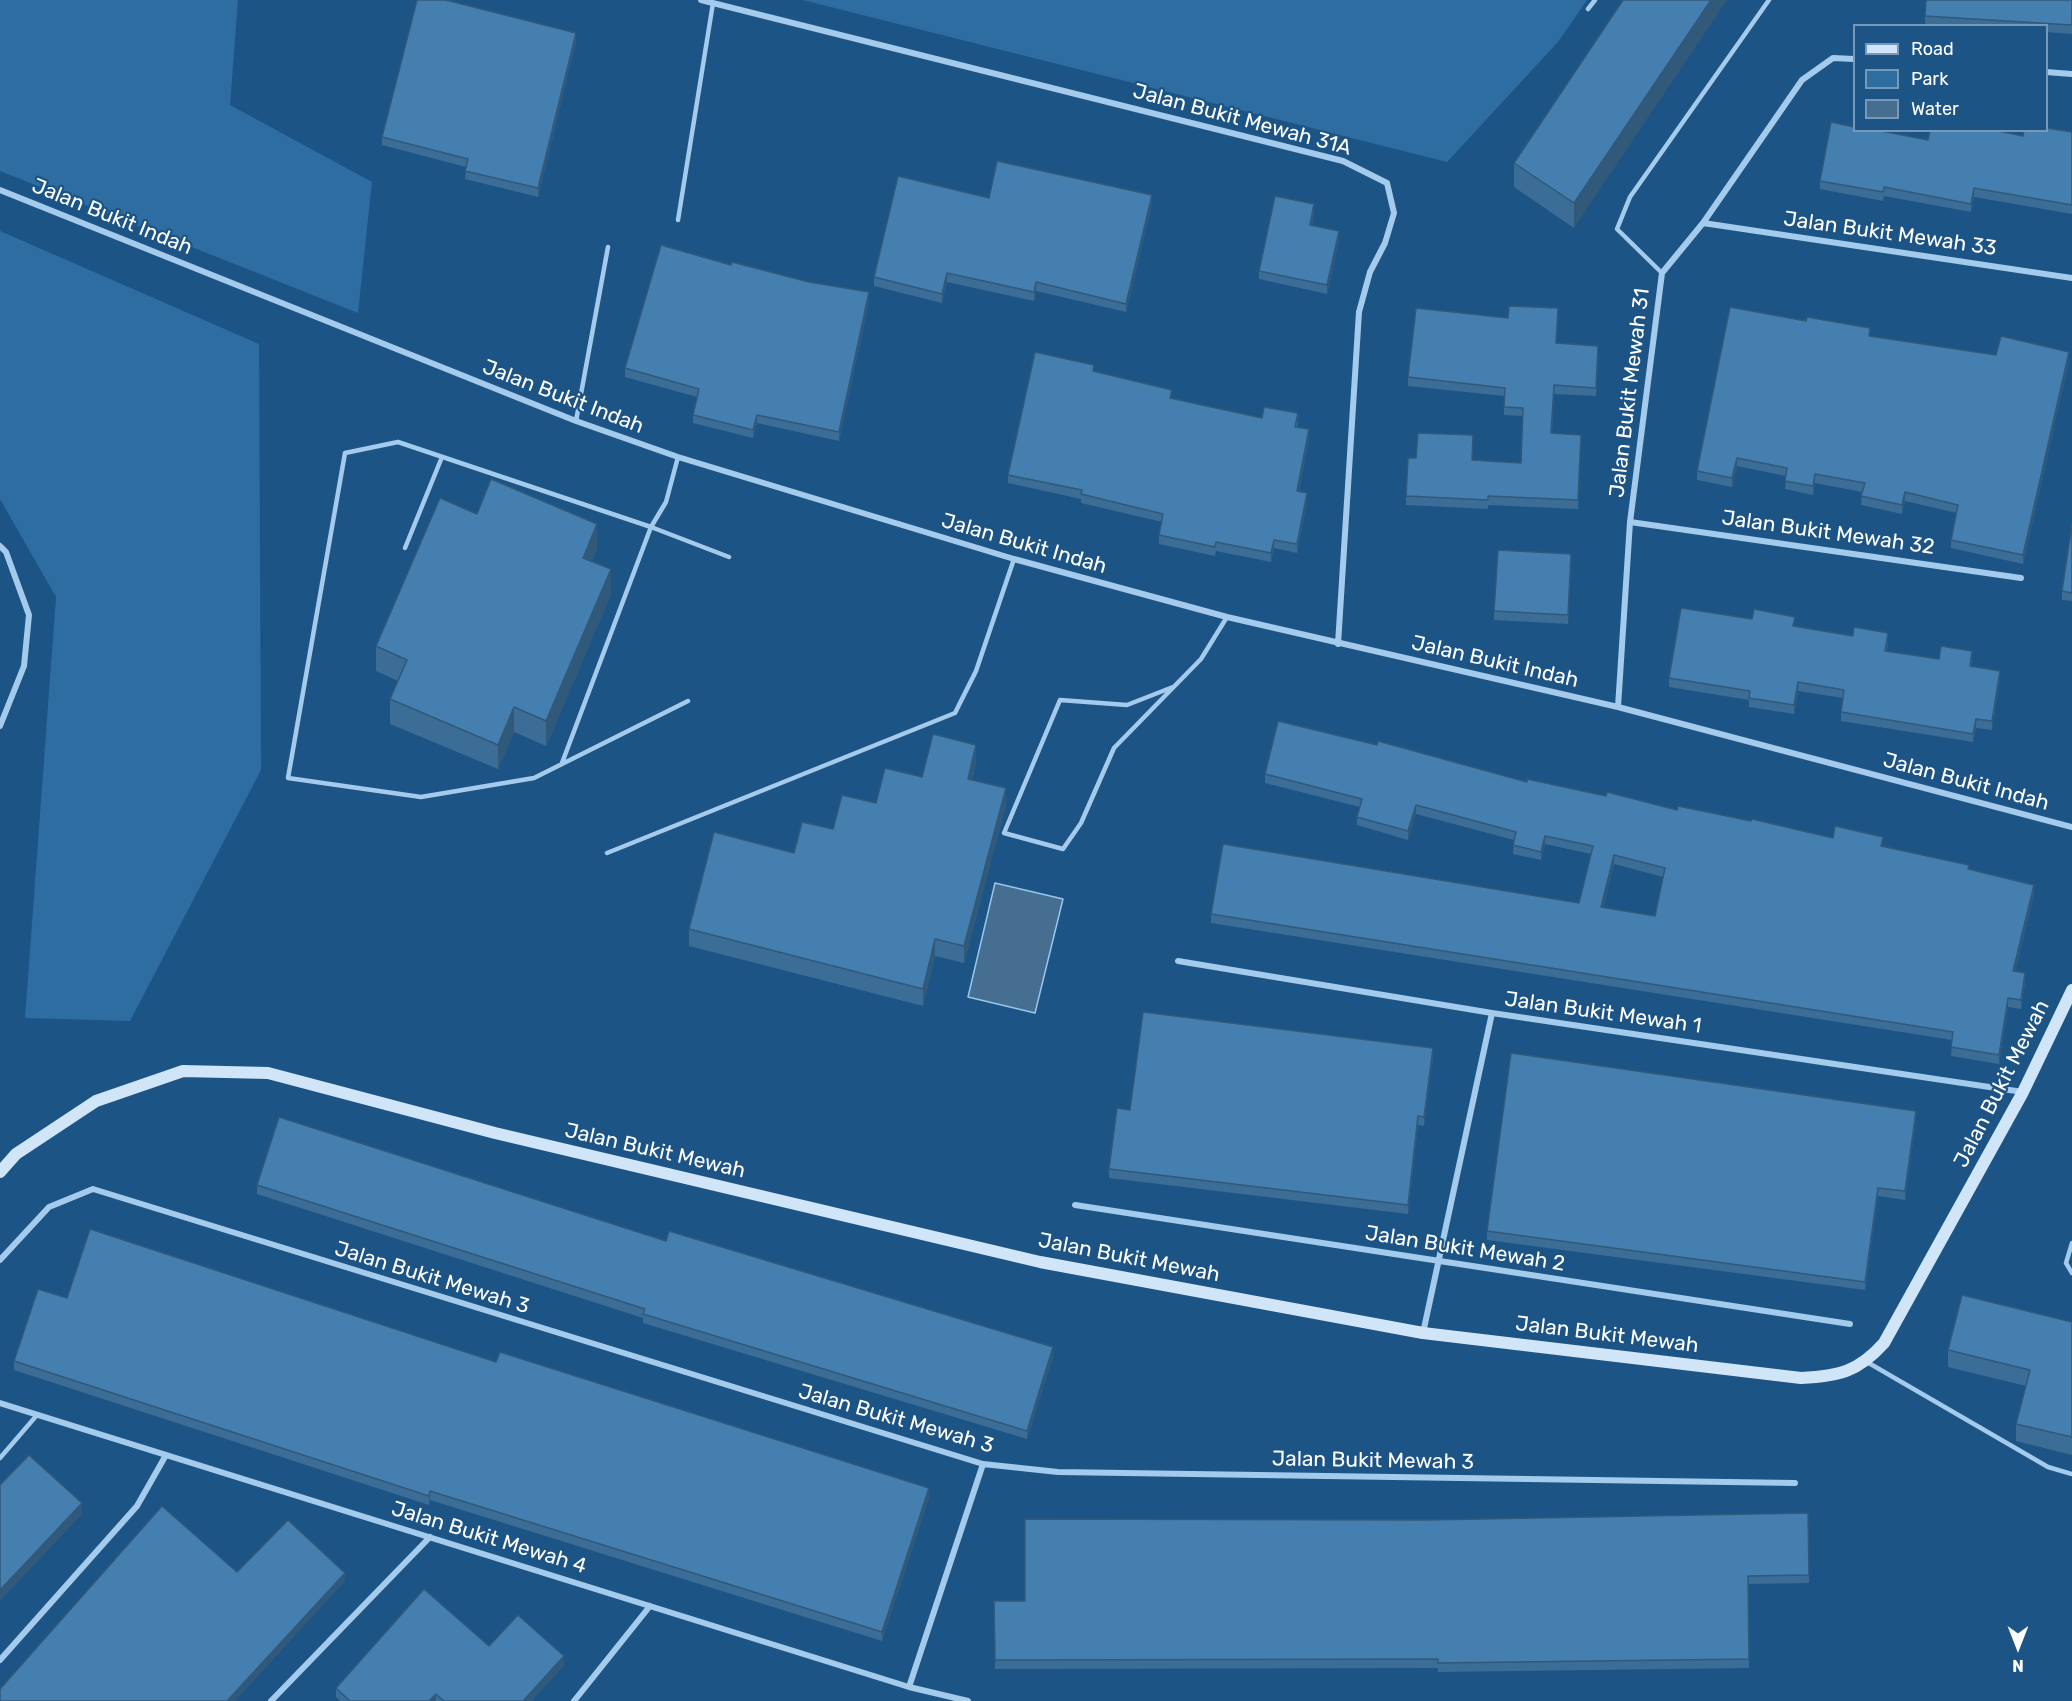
<!DOCTYPE html>
<html>
<head>
<meta charset="utf-8">
<style>
  body { margin:0 }
  #map { position:relative; width:2072px; height:1701px; overflow:hidden; background:#1d5486; font-family:Rubik,sans-serif }
  canvas { display:block }
  .legend { position:absolute; left:1853px; top:24px; width:195px; height:108px; box-sizing:border-box; background:#1d5486; border:2px solid #7798b6; margin:0; padding:8px 10px; list-style:none; font-size:18px; color:#fff }
  .legend li { display:flex; align-items:center; gap:12px; height:30px }
  .legend b { width:30px; border:2px solid #7798b6 }
  .north { position:absolute; left:1988px; top:1617px; width:60px; height:60px; -webkit-text-stroke:4px #1d5486; paint-order:stroke; rotate:180deg; font-size:16px; font-weight:700; line-height:24px; text-align:center; color:#fff }
  .north::after { content:''; display:block; margin:auto; width:21px; height:27px; background:#fff; clip-path:polygon(50% 0,100% 100%,50% 72%,0 100%) }
</style>
</head>
<body>
<div id="map">
<canvas width="2072" height="1701"></canvas>
<ul class="legend">
<li><b style="height:8px;background:#d0e5f8"></b>Road</li>
<li><b style="height:16px;background:#2d6da2"></b>Park</li>
<li><b style="height:16px;background:#456e91"></b>Water</li>
</ul>
<div class="north">N</div>
</div>
<script>
const g = document.querySelector('canvas').getContext('2d');
g.lineJoin = 'round';
function fillPath(path, color) {
  g.fillStyle = color;
  g.fill(path, 'evenodd');
}
function stroke(path, color, width, dash) {
  g.strokeStyle = color;
  g.lineWidth = width;
  g.lineCap = dash ? 'butt' : 'round';
  g.setLineDash(dash || []);
  g.stroke(path);
}
function drawText(font, color, halo, rows, align = 'center') {
  g.font = font + ' Rubik,sans-serif';
  g.lineWidth = 4.5;
  g.setLineDash([]);
  g.textBaseline = 'middle';
  g.strokeStyle = halo;
  g.fillStyle = color;
  for (const [text, x, y, turn = 0] of rows) {
    g.save();
    g.translate(x, y);
    g.rotate((+turn || 0) * Math.PI / 180);
    g.textAlign = isNaN(turn) ? turn : align;
    if (halo) g.strokeText(text, 0, 0);
    g.fillText(text, 0, 0);
    g.restore();
  }
}
fillPath(new Path2D(`
  M 0,0 L 238,0 L 230,105 L 372,182 L 358,313 L 0,171 Z
  M 803,0 L 1587,0 L 1558,42 L 1447,162 Z
  M 0,231 L 259,344 L 261,770 L 130,1021 L 25,1018 L 56,597 L 0,499 Z`), '#2d6da2');
const water = new Path2D(`
  M 995,883 L 1063,899 L 1035,1013 L 968,997 Z`);
fillPath(water, '#456e91');
stroke(water, '#97c7ed', 1.5);
stroke(new Path2D(`
  M 1588,9 L 1595,0
  M 678,220 L 713,3
  M 1662,273 L 1617,229 L 1630,197 L 1769,0
  M 576,421 L 608,247
  M 405,548 L 442,457
  M 1173,687 L 1127,705 L 1060,700 L 1004,833 L 1063,849 L 1081,823 L 1114,748 L 1201,659 L 1227,617
  M 688,701 L 534,778 L 421,797 L 288,778 L 345,453 L 398,442 L 651,527 L 729,557
  M 562,763 L 651,527 L 666,502 L 678,457
  M 607,853 L 955,713 L 976,671 L 1014,559
  M 2072,1243 L 2066,1263 L 2072,1273
  M 1867,1362 L 2048,1467 L 2072,1474
  M 0,1458 L 37,1415`), '#a4cbeb', 4.5);
stroke(new Path2D(`
  M 701,0 L 1343,161 L 1387,183 L 1394,213 L 1385,243 L 1370,272 L 1359,312 L 1338,644
  M 2046,72 L 2072,74
  M 0,190 L 576,421 L 678,457 L 1014,559 L 1227,617 L 1618,707 L 2072,827
  M 1703,223 L 2072,278
  M 1630,522 L 2021,578
  M 0,546 L 6,552 L 29,615 L 24,666 L 0,726
  M 1618,707 L 1630,522 L 1662,273 L 1703,223 L 1802,80 L 1833,58 L 1854,59
  M 1178,961 L 1492,1013 L 2023,1092
  M 1075,1205 L 1850,1324
  M 0,1260 L 49,1207 L 93,1189 L 983,1464 L 1058,1472 L 1795,1483
  M 1423,1333 L 1492,1013
  M 0,1403 L 909,1687 L 968,1701
  M 0,1660 L 137,1506 L 166,1455
  M 909,1687 L 983,1464
  M 271,1701 L 430,1537
  M 574,1701 L 650,1606`), '#a4cbeb', 6);
stroke(new Path2D(`
  M 0,1172 L 16,1154 L 96,1101 L 183,1071 L 268,1073 L 495,1133 L 1040,1262 L 1423,1333 L 1801,1378 C 1839,1376 1858,1372 1884,1343 L 2023,1092 L 2072,990`), '#d0e5f8', 12);
fillPath(new Path2D(`
  M 1623,0 L 1574,228 L 1514,187 L 1514,163 Z
  M 2072,0 L 2072,34 L 2046,32 L 2046,26 L 1940,26 L 1925,25 L 1925,16 Z
  M 576,42 L 538,197 L 465,179 L 466,167 L 382,145 L 382,137 Z
  M 2072,132 L 2072,214 L 1974,197 L 1971,212 L 1884,196 L 1883,201 L 1820,189 L 1820,181 L 1928,140 L 2023,136 Z
  M 989,198 L 1152,204 L 1126,312 L 1036,291 L 1034,301 L 947,282 L 942,303 L 874,286 L 874,277 Z
  M 1314,213 L 1312,226 L 1339,240 L 1327,294 L 1259,279 L 1259,271 Z
  M 731,265 L 869,301 L 839,441 L 757,423 L 753,438 L 693,423 L 693,415 L 697,397 L 625,377 L 625,368 Z
  M 1558,317 L 1556,343 L 1598,354 L 1596,396 L 1554,394 L 1552,433 L 1581,444 L 1578,509 L 1488,505 L 1488,509 L 1406,505 L 1406,496 L 1472,460 L 1521,463 L 1523,416 L 1504,415 L 1504,396 L 1408,386 L 1408,377 L 1508,318 Z
  M 1870,336 L 1996,355 L 2069,361 L 2023,564 L 1951,548 L 1951,540 L 1957,513 L 1905,501 L 1902,514 L 1861,505 L 1862,492 L 1815,483 L 1813,495 L 1785,489 L 1786,476 L 1737,466 L 1732,487 L 1697,480 L 1697,471 Z
  M 1094,371 L 1172,398 L 1262,418 L 1298,421 L 1297,427 L 1309,438 L 1299,491 L 1307,502 L 1297,553 L 1274,548 L 1271,562 L 1216,551 L 1215,556 L 1159,544 L 1159,535 L 1162,522 L 1081,503 L 1081,499 L 1008,483 L 1008,475 Z
  M 477,514 L 597,549 L 592,561 L 611,594 L 546,746 L 514,732 L 498,769 L 390,724 L 390,699 L 398,681 L 376,671 L 376,646 Z
  M 2072,524 L 2072,601 L 2062,600 L 2062,591 Z
  M 1571,563 L 1568,624 L 1494,620 L 1494,611 Z
  M 1795,626 L 1888,641 L 1887,651 L 1939,659 L 1972,660 L 1971,666 L 2000,680 L 1992,730 L 1976,728 L 1973,742 L 1841,721 L 1841,712 L 1843,698 L 1798,691 L 1794,714 L 1749,707 L 1749,700 L 1669,687 L 1669,678 Z
  M 976,762 L 972,780 L 1006,805 L 964,963 L 935,956 L 923,1006 L 689,946 L 689,929 L 794,853 L 876,803 L 922,777 Z
  M 1265,774 L 1527,782 L 1883,847 L 1969,869 L 2034,894 L 2015,972 L 2025,982 L 2021,1009 L 2008,1007 L 1999,1064 L 1951,1056 L 1952,1040 L 1211,923 L 1211,914 L 1579,903 L 1591,854 L 1545,844 L 1541,860 L 1513,854 L 1514,840 L 1416,814 L 1408,840 L 1357,825 L 1357,817 L 1360,807 L 1265,783 ZM 1614,864 L 1663,877 L 1655,916 L 1603,908 Z
  M 1433,1057 L 1424,1126 L 1418,1125 L 1408,1214 L 1109,1178 L 1109,1169 L 1130,1110 Z
  M 1916,1119 L 1905,1200 L 1878,1196 L 1865,1290 L 1487,1240 L 1487,1231 Z
  M 257,1185 L 666,1241 L 1053,1356 L 1027,1439 L 643,1323 L 643,1318 L 257,1194 Z
  M 67,1298 L 496,1362 L 929,1497 L 882,1641 L 430,1500 L 429,1505 L 14,1370 L 14,1361 Z
  M 2072,1322 L 2072,1455 L 2016,1441 L 2016,1424 L 2026,1386 L 1948,1367 L 1948,1350 Z
  M 1808,1513 L 1809,1583 L 1748,1584 L 1749,1668 L 1438,1672 L 1438,1668 L 995,1669 L 994,1601 L 1025,1601 L 1425,1520 Z
  M 489,1646 L 564,1665 L 531,1701 L 340,1701 L 336,1697 L 336,1688 Z`), '#3b6d96');
fillPath(new Path2D(`
  M 1711,0 L 1727,0 L 1574,228 L 1574,203 Z
  M 576,33 L 576,42 L 538,197 L 538,188 Z
  M 1974,188 L 1974,197 L 1971,212 L 1971,204 Z
  M 1152,195 L 1152,204 L 1126,312 L 1126,304 Z
  M 1314,204 L 1314,213 L 1310,234 L 1310,225 Z
  M 1339,231 L 1339,240 L 1327,294 L 1327,285 Z
  M 947,273 L 947,282 L 942,303 L 942,294 Z
  M 1036,282 L 1036,291 L 1034,301 L 1034,292 Z
  M 869,292 L 869,301 L 839,441 L 839,432 Z
  M 2069,352 L 2069,361 L 2023,564 L 2023,555 Z
  M 757,415 L 757,423 L 753,438 L 753,430 Z
  M 1309,429 L 1309,438 L 1297,500 L 1297,491 Z
  M 1737,458 L 1737,466 L 1732,487 L 1732,478 Z
  M 1815,474 L 1815,483 L 1813,495 L 1813,486 Z
  M 1905,492 L 1905,501 L 1902,514 L 1902,505 Z
  M 1307,493 L 1307,502 L 1297,553 L 1297,544 Z
  M 597,524 L 597,549 L 583,582 L 583,558 Z
  M 1274,540 L 1274,548 L 1271,562 L 1271,553 Z
  M 611,569 L 611,594 L 546,746 L 546,721 Z
  M 1888,633 L 1888,641 L 1885,660 L 1885,651 Z
  M 2000,671 L 2000,680 L 1992,730 L 1992,721 Z
  M 1798,682 L 1798,691 L 1794,714 L 1794,705 Z
  M 514,707 L 514,732 L 498,769 L 498,745 Z
  M 1976,719 L 1976,728 L 1973,742 L 1973,734 Z
  M 976,745 L 976,762 L 968,796 L 968,779 Z
  M 1006,788 L 1006,805 L 964,963 L 964,946 Z
  M 1416,805 L 1416,814 L 1408,840 L 1408,831 Z
  M 1545,836 L 1545,844 L 1541,860 L 1541,852 Z
  M 1614,855 L 1614,864 L 1601,916 L 1601,907 Z
  M 2034,885 L 2034,894 L 2013,980 L 2013,971 Z
  M 935,939 L 935,956 L 923,1006 L 923,989 Z
  M 2025,973 L 2025,982 L 2021,1009 L 2021,1000 Z
  M 2008,998 L 2008,1007 L 1999,1064 L 1999,1055 Z
  M 1433,1048 L 1433,1057 L 1424,1126 L 1424,1117 Z
  M 1916,1111 L 1916,1119 L 1905,1200 L 1905,1191 Z
  M 1418,1116 L 1418,1125 L 1408,1214 L 1408,1205 Z
  M 1878,1188 L 1878,1196 L 1865,1290 L 1865,1282 Z
  M 1053,1347 L 1053,1356 L 1027,1439 L 1027,1431 Z
  M 929,1488 L 929,1497 L 882,1641 L 882,1632 Z
  M 430,1491 L 430,1500 L 429,1505 L 429,1496 Z
  M 82,1503 L 82,1514 L 0,1601 L 0,1590 Z
  M 345,1573 L 345,1581 L 235,1701 L 227,1701 Z
  M 564,1656 L 564,1665 L 531,1701 L 523,1701 Z
  M 436,1694 L 436,1701 L 429,1701 Z`), '#30597a');
const building = new Path2D(`
  M 417,0 L 446,0 L 576,33 L 538,188 L 465,171 L 468,159 L 382,137 Z
  M 1623,0 L 1711,0 L 1574,203 L 1514,163 Z
  M 1926,0 L 2072,0 L 2072,25 L 1925,16 Z
  M 1831,122 L 1854,127 L 1854,130 L 1876,130 L 1928,140 L 1930,130 L 1993,130 L 2023,136 L 2024,130 L 2046,130 L 2046,128 L 2072,132 L 2072,205 L 1974,188 L 1971,204 L 1884,187 L 1883,192 L 1820,181 Z
  M 997,161 L 1152,195 L 1126,304 L 1036,282 L 1034,292 L 947,273 L 942,294 L 874,277 L 898,176 L 989,198 Z
  M 1275,196 L 1314,204 L 1310,225 L 1339,231 L 1327,285 L 1259,271 Z
  M 661,245 L 731,265 L 732,262 L 809,282 L 869,292 L 839,432 L 757,415 L 753,430 L 693,415 L 699,389 L 625,368 Z
  M 1509,306 L 1558,308 L 1556,343 L 1598,346 L 1596,388 L 1554,385 L 1551,433 L 1581,435 L 1578,500 L 1488,496 L 1488,500 L 1406,496 L 1408,458 L 1416,458 L 1418,433 L 1473,435 L 1472,460 L 1521,463 L 1523,408 L 1504,407 L 1505,388 L 1408,377 L 1416,308 L 1508,318 Z
  M 1730,307 L 1806,321 L 1807,317 L 1870,328 L 1869,336 L 1996,355 L 2001,336 L 2069,352 L 2023,555 L 1951,540 L 1958,505 L 1905,492 L 1902,505 L 1861,496 L 1865,483 L 1815,474 L 1813,486 L 1785,481 L 1787,468 L 1737,458 L 1732,478 L 1697,471 Z
  M 1035,352 L 1094,365 L 1093,371 L 1172,390 L 1170,398 L 1262,418 L 1264,407 L 1298,413 L 1295,427 L 1309,429 L 1297,491 L 1307,493 L 1297,544 L 1274,540 L 1271,553 L 1216,542 L 1215,547 L 1159,535 L 1163,514 L 1081,494 L 1082,490 L 1008,475 Z
  M 491,479 L 597,524 L 583,558 L 611,569 L 546,721 L 514,707 L 498,745 L 390,699 L 407,660 L 376,646 L 440,498 L 477,514 Z
  M 2072,524 L 2072,593 L 2062,591 Z
  M 1498,550 L 1571,554 L 1568,615 L 1494,611 Z
  M 1681,608 L 1752,619 L 1754,609 L 1795,617 L 1793,626 L 1853,636 L 1854,627 L 1888,633 L 1885,651 L 1939,659 L 1941,646 L 1972,651 L 1970,666 L 2000,671 L 1992,721 L 1976,719 L 1973,734 L 1841,712 L 1844,690 L 1798,682 L 1794,705 L 1749,698 L 1750,691 L 1669,678 Z
  M 1278,721 L 1377,745 L 1378,741 L 1527,782 L 1527,779 L 1606,796 L 1607,792 L 1677,810 L 1678,806 L 1751,821 L 1752,819 L 1833,838 L 1835,826 L 1883,837 L 1881,846 L 1969,865 L 1968,869 L 2034,885 L 2013,971 L 2025,973 L 2021,1000 L 2008,998 L 1999,1055 L 1951,1047 L 1953,1032 L 1211,914 L 1223,844 L 1579,903 L 1593,846 L 1545,836 L 1541,852 L 1513,845 L 1516,832 L 1416,805 L 1408,831 L 1357,817 L 1362,799 L 1265,774 ZM 1614,855 L 1665,868 L 1655,916 L 1601,907 Z
  M 933,734 L 976,745 L 968,779 L 1006,788 L 964,946 L 935,939 L 923,989 L 689,929 L 714,832 L 794,853 L 802,822 L 833,829 L 842,795 L 876,803 L 885,768 L 922,777 Z
  M 1143,1012 L 1433,1048 L 1424,1117 L 1418,1116 L 1408,1205 L 1109,1169 L 1117,1108 L 1130,1110 Z
  M 1511,1053 L 1916,1111 L 1905,1191 L 1878,1188 L 1865,1282 L 1487,1231 Z
  M 279,1117 L 666,1241 L 669,1231 L 1053,1347 L 1027,1431 L 643,1314 L 645,1309 L 257,1185 Z
  M 90,1229 L 496,1362 L 500,1352 L 929,1488 L 882,1632 L 430,1491 L 429,1496 L 14,1361 L 38,1289 L 67,1298 Z
  M 1962,1295 L 2072,1322 L 2072,1437 L 2016,1424 L 2030,1370 L 1948,1350 Z
  M 29,1455 L 82,1503 L 0,1590 L 0,1485 Z
  M 162,1506 L 237,1572 L 288,1520 L 345,1573 L 227,1701 L 0,1701 L 0,1689 Z
  M 1808,1513 L 1809,1575 L 1748,1576 L 1749,1659 L 1438,1663 L 1438,1659 L 995,1660 L 994,1601 L 1025,1601 L 1025,1519 L 1425,1520 Z
  M 424,1589 L 489,1646 L 518,1615 L 564,1656 L 523,1701 L 444,1701 L 436,1694 L 429,1701 L 350,1701 L 336,1688 Z`);
fillPath(building, '#457faf');
stroke(building, '#30597a', 1.5);
drawText('21px', '#fff', '#1d5486', [
  ["Jalan Bukit Mewah 31A",1242,120,15],
  ["Jalan Bukit Indah",112,217,22],
  ["Jalan Bukit Mewah 33",1890,234,8],
  ["Jalan Bukit Mewah 31",1630,393,-83],
  ["Jalan Bukit Indah",563,397,21],
  ["Jalan Bukit Mewah 32",1828,533,8],
  ["Jalan Bukit Indah",1024,544,16],
  ["Jalan Bukit Indah",1495,662,13],
  ["Jalan Bukit Indah",1966,782,15],
  ["Jalan Bukit Mewah 1",1603,1013,8],
  ["Jalan Bukit Mewah",2002,1084,-63],
  ["Jalan Bukit Mewah",655,1151,13],
  ["Jalan Bukit Mewah 2",1465,1249,9],
  ["Jalan Bukit Mewah",1129,1258,11],
  ["Jalan Bukit Mewah 3",432,1278,17],
  ["Jalan Bukit Mewah",1607,1335,7],
  ["Jalan Bukit Mewah 3",896,1419,16],
  ["Jalan Bukit Mewah 3",1373,1461,1],
  ["Jalan Bukit Mewah 4",489,1538,17]
]);
</script>
</body>
</html>
